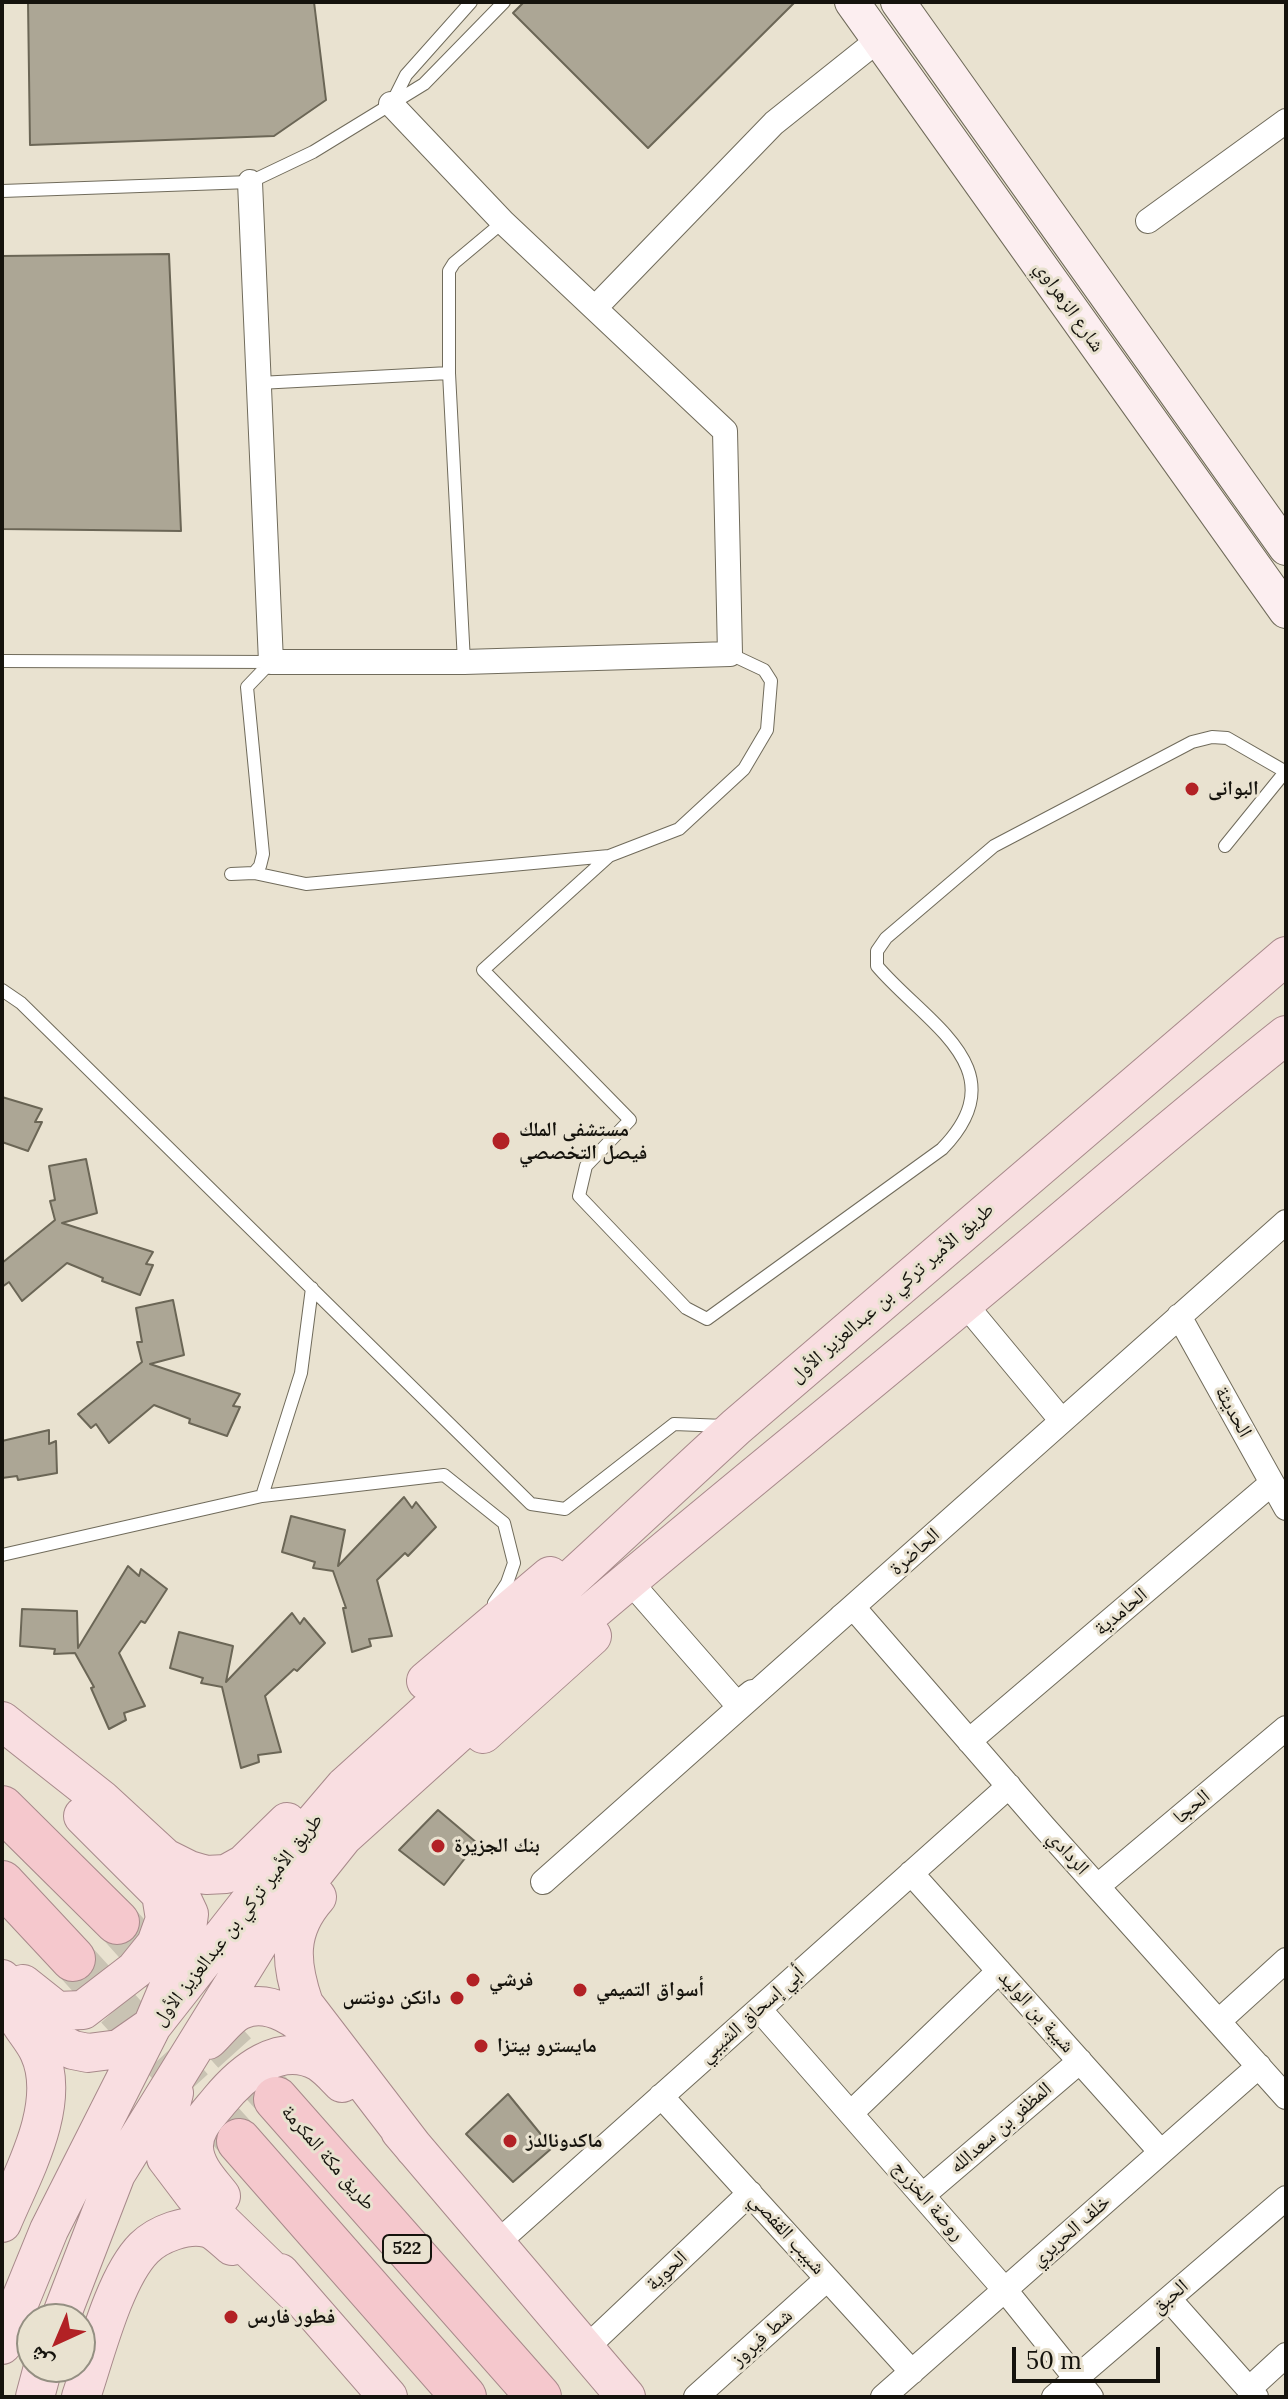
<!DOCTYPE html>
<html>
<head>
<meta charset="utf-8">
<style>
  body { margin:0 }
  #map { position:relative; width:1288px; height:2399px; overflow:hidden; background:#e9e2d0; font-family:Lora,"Noto Naskh Arabic",serif }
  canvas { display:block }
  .frame { position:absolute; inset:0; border:4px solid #15130d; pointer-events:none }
  .north { position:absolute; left:16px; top:2303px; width:80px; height:80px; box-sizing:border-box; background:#e9e2d0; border:2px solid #948f82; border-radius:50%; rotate:224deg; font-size:22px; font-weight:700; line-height:32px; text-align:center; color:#15130d }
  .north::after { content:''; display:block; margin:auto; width:28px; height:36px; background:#b22125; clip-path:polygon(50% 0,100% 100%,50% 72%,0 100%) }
  .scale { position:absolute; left:1012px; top:2347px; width:148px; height:36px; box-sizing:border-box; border:4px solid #15130d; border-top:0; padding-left:10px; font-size:24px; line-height:28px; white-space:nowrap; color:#15130d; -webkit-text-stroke:6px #e9e2d0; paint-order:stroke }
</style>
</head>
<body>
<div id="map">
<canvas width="1288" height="2399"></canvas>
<div class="frame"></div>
<div class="north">ش</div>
<div class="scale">50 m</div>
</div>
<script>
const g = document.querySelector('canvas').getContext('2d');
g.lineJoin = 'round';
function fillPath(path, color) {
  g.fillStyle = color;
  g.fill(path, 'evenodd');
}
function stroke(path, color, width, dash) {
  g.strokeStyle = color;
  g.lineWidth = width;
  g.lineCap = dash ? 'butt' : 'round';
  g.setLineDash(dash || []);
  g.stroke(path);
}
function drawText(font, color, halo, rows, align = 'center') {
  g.font = font + ' Lora,"Noto Naskh Arabic",serif';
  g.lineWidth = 6;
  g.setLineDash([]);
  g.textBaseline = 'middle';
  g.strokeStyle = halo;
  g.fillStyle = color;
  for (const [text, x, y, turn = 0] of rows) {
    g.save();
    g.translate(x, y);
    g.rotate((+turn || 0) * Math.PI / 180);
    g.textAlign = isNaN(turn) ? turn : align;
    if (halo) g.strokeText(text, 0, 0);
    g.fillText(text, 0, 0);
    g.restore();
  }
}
const building = new Path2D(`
  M 28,2 L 314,2 L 326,100 L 274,136 L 30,145 Z
  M 524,2 L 795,2 L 648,148 L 513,13 Z
  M 169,254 L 181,531 L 2,529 L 2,256 Z
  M 2,1097 L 42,1109 L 35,1122 L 42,1122 L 28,1151 L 2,1142 Z
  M 86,1159 L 97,1213 L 62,1223 L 153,1252 L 146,1264 L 153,1265 L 140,1295 L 102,1281 L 103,1278 L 67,1263 L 22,1301 L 9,1282 L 2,1287 L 2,1263 L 55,1220 L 50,1201 L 55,1200 L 49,1166 Z
  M 173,1300 L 184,1355 L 150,1364 L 240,1394 L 233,1406 L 240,1407 L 227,1436 L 189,1423 L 190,1419 L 154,1405 L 109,1443 L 96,1424 L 91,1428 L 78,1414 L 142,1362 L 137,1342 L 142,1342 L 136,1308 Z
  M 49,1430 L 49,1444 L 56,1441 L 57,1473 L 18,1480 L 17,1476 L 2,1478 L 2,1441 Z
  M 404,1497 L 412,1508 L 416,1502 L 436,1527 L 408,1556 L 405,1553 L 377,1580 L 392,1636 L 369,1639 L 371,1646 L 352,1652 L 343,1608 L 346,1608 L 333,1571 L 313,1568 L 315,1562 L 282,1552 L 291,1516 L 345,1530 L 338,1566 Z
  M 128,1566 L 139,1576 L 141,1569 L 167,1589 L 145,1623 L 141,1621 L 119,1653 L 145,1706 L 124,1713 L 126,1720 L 109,1729 L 91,1688 L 94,1687 L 75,1653 L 54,1654 L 55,1649 L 20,1646 L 22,1609 L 77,1611 L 78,1648 Z
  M 292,1613 L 300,1624 L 304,1618 L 325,1643 L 297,1671 L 294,1669 L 265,1696 L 281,1752 L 258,1755 L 259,1762 L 241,1768 L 222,1687 L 201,1683 L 203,1678 L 170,1668 L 179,1632 L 233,1646 L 226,1682 Z
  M 438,1810 L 477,1843 L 444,1885 L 399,1850 Z
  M 508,2094 L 552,2148 L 513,2182 L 466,2134 Z`);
fillPath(building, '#aca695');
stroke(building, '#6b6656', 2);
stroke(new Path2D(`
  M 117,1922 L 276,2099
  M 73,1959 L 239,2141`), '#c9c3b3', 44, [44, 22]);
const lane = new Path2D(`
  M 392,103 L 406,75 L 471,2
  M 2,191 L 250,182 L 313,152 L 424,84 L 504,2
  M 449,373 L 449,271 L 454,263 L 503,222
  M 259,383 L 449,373 L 464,662
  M 2,661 L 271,662
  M 1225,846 L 1285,772
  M 609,856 L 483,970 L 630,1120 L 586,1166 L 579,1196 L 686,1308 L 707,1319 L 942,1149 C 1020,1069 925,1023 877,966 L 877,951 L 886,938 L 994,846 L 1192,742 L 1212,737 L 1227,738 L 1286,772
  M 254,873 L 306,884 L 609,856 L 679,829 L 744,769 L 767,730 L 771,681 L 764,670 L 730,654
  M 231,874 L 254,873 L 260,866 L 263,854 L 247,687 L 271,662
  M 2,990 L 21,1003 L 531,1504 L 565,1509 L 674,1424 L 725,1426
  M 262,1496 L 301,1373 L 312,1288
  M 2,1555 L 262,1496 L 444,1475 L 504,1523 L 514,1563 L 507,1583 L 494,1603`);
const street = new Path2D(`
  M 250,182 L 271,662 L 464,662 L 730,654 L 725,431 L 503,222 L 391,104
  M 1148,221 L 1286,121
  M 595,308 L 774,123 L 878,40
  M 964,1303 L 1062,1421
  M 1179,1316 L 1286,1508
  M 640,1593 L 737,1704 L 752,1692
  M 841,1617 L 853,1607 L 1044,1827 L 1286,2097
  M 969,1741 L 1272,1483
  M 911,1873 L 1161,2152
  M 543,1882 L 1286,1222
  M 1098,1886 L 1286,1728
  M 759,2009 L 1005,2290 L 1091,2397
  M 1219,2021 L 1286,1960
  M 661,2096 L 912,2372
  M 851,2113 L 999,1971
  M 923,2195 L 1080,2061
  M 496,2244 L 1009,1786
  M 1169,2299 L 1256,2397
  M 585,2349 L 750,2193
  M 1249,2389 L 1286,2355
  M 696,2397 L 827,2279
  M 883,2397 L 1259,2066
  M 1054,2397 L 1286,2198`);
const secondary = new Path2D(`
  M 852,2 L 1286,611
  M 898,2 L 1286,548`);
const primary = new Path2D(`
  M 426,1681 L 550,1576
  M 2,1721 L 102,1800 L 165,1858 L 189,1870 L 206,1875 L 226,1874 L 244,1864 L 287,1822
  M 483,1734 L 592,1636
  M 317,1897 C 287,1931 290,1963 304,2004 L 415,2149
  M 2,1979 L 53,2040 L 73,2050 L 88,2053 L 119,2049 L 152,2026 L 184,1950 L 189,1914 L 174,1882 L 148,1859
  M 23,1984 L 57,2011 L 83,2010 L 135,1970 L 156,1944 L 165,1919 L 161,1894 L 83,1816
  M 208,2040 C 218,2031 229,2015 241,2010 C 269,1997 301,2020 319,2040
  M 174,2093 L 165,2127 L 166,2158 L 194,2195 L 295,2293
  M 400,2131 L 626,2397
  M 221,2196 C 210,2182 195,2167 194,2148 C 193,2128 208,2115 219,2101 C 242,2073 280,2040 319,2062 C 327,2067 335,2076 342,2083
  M 2,2223 C 22,2175 63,2104 39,2052 C 34,2041 25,2031 19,2021
  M 280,2273 L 388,2397
  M 60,2319 L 116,2174 L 260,1941 L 343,1837 L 487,1707 L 542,1606 L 736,1427 L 1286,956
  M 2,2345 L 49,2230 L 152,2026 L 287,1854 L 345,1786 L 469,1674 L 519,1650 L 554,1644 C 689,1528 828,1417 964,1303 C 1072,1214 1176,1122 1286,1035
  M 35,2397 L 43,2367
  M 81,2397 C 95,2356 114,2278 144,2248 C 158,2234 187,2223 207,2228 C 215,2230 225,2240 232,2246`);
const highway = new Path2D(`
  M 2,1808 L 117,1922
  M 2,1883 L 73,1959
  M 276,2099 L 539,2397
  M 239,2141 L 464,2397`);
stroke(lane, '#706b5b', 14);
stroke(street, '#706b5b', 26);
stroke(secondary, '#706b5b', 36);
stroke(primary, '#a7898a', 40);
stroke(highway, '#a7898a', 46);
stroke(lane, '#fff', 12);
stroke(street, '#fff', 24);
stroke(secondary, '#fceef0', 34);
stroke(primary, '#f9dee1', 38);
stroke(highway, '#f5c8cd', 44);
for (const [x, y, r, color] of [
  [1192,789,8,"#b22125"],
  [501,1141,10,"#b22125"],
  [438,1846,8,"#b22125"],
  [473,1980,8,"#b22125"],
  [580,1990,8,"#b22125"],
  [457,1998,8,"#b22125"],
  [481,2046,8,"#b22125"],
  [510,2141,8,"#b22125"],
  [231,2317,8,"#b22125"]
]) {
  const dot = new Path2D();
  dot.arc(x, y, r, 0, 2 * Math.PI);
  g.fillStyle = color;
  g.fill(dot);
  stroke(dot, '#e9e2d0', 3);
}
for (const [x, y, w] of [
  [407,2249,48]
]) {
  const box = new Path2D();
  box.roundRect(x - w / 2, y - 14, w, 28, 6);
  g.fillStyle = '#e9e2d0';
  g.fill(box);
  stroke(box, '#15130d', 2);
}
drawText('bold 18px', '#15130d', null, [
  ["522",407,2249]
]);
drawText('20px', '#15130d', '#e9e2d0', [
  ["شارع الزهراوي",1069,307,55],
  ["طريق الأمير تركي بن عبدالعزيز الأول",892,1293,-41],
  ["الحديثة",1233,1412,61],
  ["الحاضرة",915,1552,-42],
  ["الحامدية",1121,1612,-40],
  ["الحجا",1192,1807,-40],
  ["الردادي",1068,1853,48],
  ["طريق الأمير تركي بن عبدالعزيز الأول",238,1920,-52],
  ["شيبة بن الوليد",1036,2012,48],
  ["أبي إسحاق الشيبي",752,2015,-42],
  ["المظفر بن سعدالله",1001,2128,-41],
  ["طريق مكة المكرمة",328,2158,49],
  ["روضة الخزرج",928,2201,49],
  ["خلف الحريري",1071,2231,-41],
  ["شبيب القفصي",787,2234,48],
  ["الحوية",667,2271,-43],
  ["الحبق",1170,2297,-41],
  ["شط فيروز",762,2338,-42]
]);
drawText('bold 20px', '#15130d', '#e9e2d0', [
  ["البوانى",1208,789],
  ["مستشفى الملك",519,1130],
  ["فيصل التخصصي",519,1153],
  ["بنك الجزيرة",454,1846],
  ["فرشي",489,1980],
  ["أسواق التميمي",596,1990],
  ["دانكن دونتس",441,1998,"right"],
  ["مايسترو بيتزا",497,2046],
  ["ماكدونالدز",526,2141],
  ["فطور فارس",247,2317]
], 'left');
</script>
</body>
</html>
